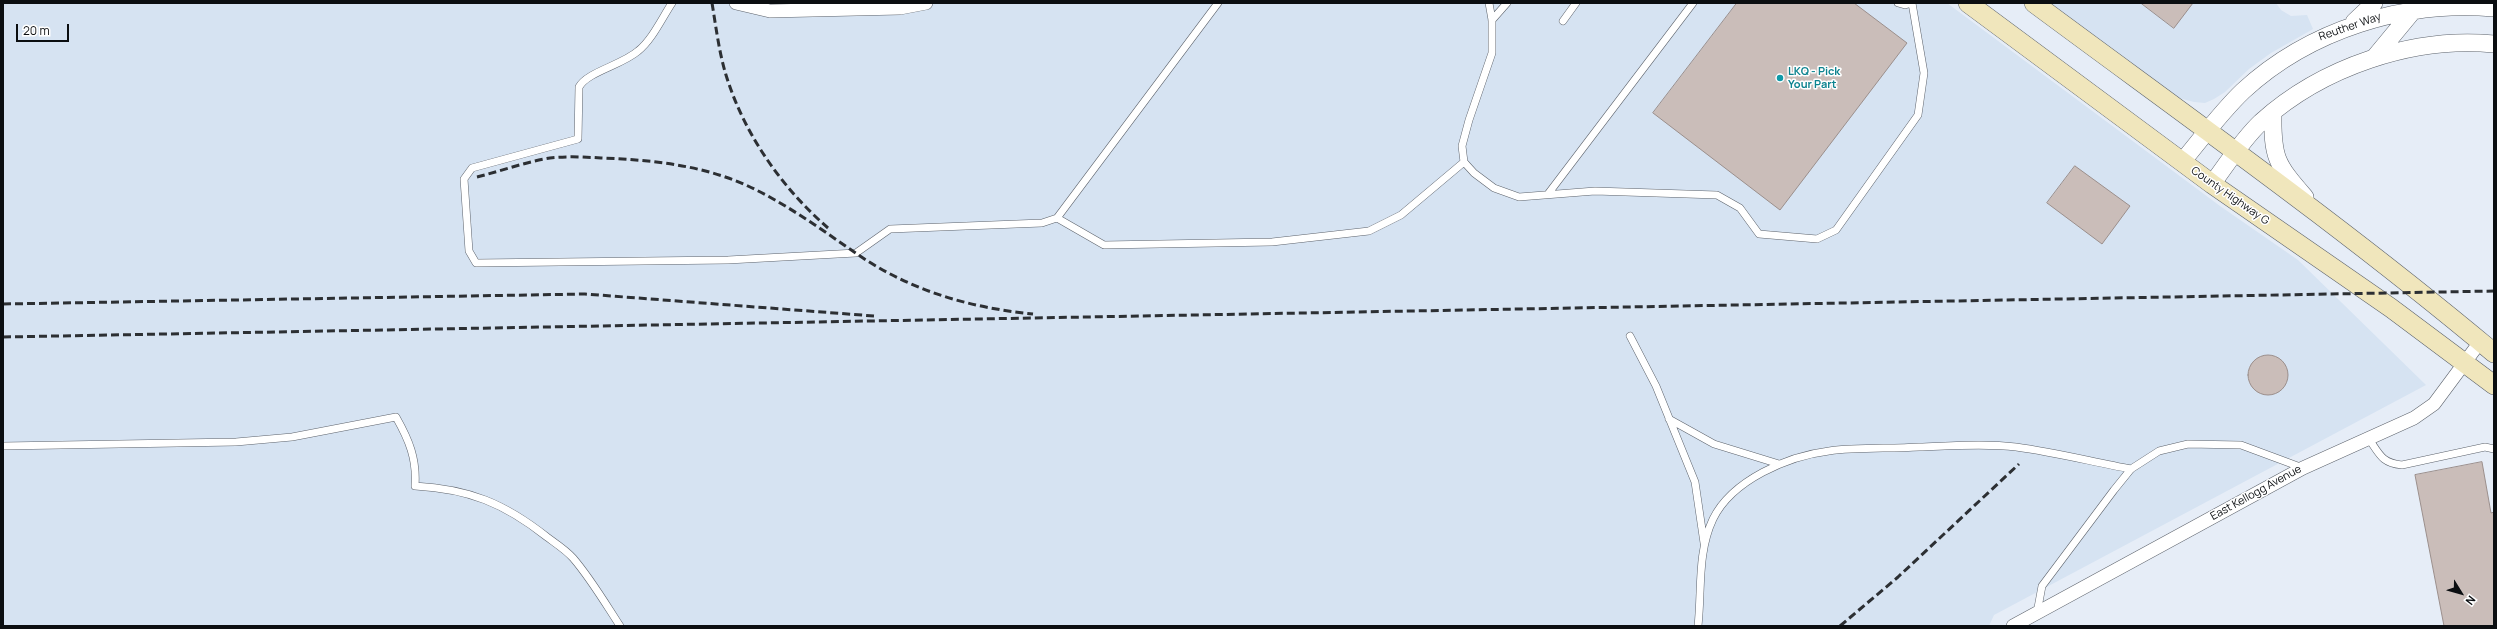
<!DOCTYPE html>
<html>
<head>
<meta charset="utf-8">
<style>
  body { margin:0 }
  #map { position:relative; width:2497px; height:629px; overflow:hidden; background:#e6edf7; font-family:Manrope,sans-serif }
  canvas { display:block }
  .frame { position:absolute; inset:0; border:4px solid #0b0e11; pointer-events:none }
  .north { position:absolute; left:2441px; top:573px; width:40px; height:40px; -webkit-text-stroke:3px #fff; paint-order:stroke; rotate:127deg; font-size:11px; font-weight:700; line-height:16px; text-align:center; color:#0b0e11 }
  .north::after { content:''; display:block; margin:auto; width:14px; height:18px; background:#0b0e11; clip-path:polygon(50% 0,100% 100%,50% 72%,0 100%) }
  .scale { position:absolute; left:16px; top:24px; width:53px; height:18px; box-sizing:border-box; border:2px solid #0b0e11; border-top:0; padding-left:5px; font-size:12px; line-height:14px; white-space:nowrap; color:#0b0e11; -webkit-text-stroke:3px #fff; paint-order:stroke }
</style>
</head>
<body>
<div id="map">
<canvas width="2497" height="629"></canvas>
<div class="frame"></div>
<div class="north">N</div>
<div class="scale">20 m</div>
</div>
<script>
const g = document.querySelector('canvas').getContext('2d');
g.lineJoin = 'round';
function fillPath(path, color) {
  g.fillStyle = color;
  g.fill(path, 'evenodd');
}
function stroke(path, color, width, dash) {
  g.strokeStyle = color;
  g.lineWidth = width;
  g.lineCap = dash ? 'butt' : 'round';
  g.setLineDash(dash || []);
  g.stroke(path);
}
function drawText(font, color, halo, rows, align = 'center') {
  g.font = font + ' Manrope,sans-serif';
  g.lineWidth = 3;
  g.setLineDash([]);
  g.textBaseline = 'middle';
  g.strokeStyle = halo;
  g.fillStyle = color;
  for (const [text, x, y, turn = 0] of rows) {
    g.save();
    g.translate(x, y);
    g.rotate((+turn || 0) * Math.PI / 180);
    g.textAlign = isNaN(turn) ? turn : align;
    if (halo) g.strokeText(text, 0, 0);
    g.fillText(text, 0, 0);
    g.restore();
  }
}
fillPath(new Path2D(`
  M 3,3 L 1947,3 L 2220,206 L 2298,260 L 2426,385 L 1994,615 L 1989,626 L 3,626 Z
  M 2048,3 L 2276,3 L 2281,10 L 2291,16 L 2307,15 L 2313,29 L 2271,53 L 2249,69 L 2225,92 L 2214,99 L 2205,103 L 2194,102 L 2175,97 Z`), '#d6e3f2');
const building = new Path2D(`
  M 1737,3 L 1854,3 L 1907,43 L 1780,210 L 1653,113 Z
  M 2141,3 L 2193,3 L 2174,28 Z
  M 2075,166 L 2130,206 L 2102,244 L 2047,203 Z
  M2248 375a20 20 0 1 1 40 0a20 20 0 1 1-40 0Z
  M 2482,462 L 2491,513 L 2494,512 L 2494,626 L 2444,626 L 2415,475 Z`);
fillPath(building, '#cabdb9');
stroke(building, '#9b8f8c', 1);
const service = new Path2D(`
  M 672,3 C 662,18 652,40 638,51 C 622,65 587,72 579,87 L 578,139 L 472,168 L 464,179 L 469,251 L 476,263 L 728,260 L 856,253 L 890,229 L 1042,223 L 1057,218 L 1218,3
  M 1489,3 L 1492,20 L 1492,53 L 1469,120 L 1462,146 L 1464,162 L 1474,173 L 1494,188 L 1519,197 L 1595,191 L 1717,195 L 1740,208 L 1759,234 L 1817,239 L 1836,230 L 1918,115 L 1924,73 L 1912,3
  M 1898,3 L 1905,5 L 1912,3
  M 1492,20 L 1507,3
  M 1563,21 L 1576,3
  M 1548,194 L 1693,3
  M 1057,218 L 1104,245 L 1272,242 L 1369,231 L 1401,215 L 1464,162
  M 1630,336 L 1656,386 L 1695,482 L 1704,543
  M 1669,419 L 1714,444 L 1779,464
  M 2369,439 C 2380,455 2382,463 2402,465 L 2485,447 L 2494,449
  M 3,446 L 236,442 L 292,437 L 396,417 C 409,440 417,459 415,486 C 469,489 504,503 547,537 C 555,543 566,550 573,558 C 591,579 605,603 620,626
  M 2037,613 L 2042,586 L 2114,490 L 2131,469 L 2159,451 L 2188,444 L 2241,445 L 2303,468
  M 1698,626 C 1702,590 1697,553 1713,519 C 1732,480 1788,456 1829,451 C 1858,447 1890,449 1919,447 C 1950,446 1985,443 2016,447 C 2054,452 2093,462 2131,469`);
const minor = new Path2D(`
  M 736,3 L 770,11 L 900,8 L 926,3
  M 2013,626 L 2303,468 L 2414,418 L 2434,404 L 2480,342`);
const tertiary = new Path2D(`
  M 2354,22 L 2374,3
  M 2374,58 L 2417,6 L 2417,4
  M 2273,112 C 2272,157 2276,164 2305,197
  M 2182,162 C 2202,138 2221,112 2243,91 C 2309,30 2404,0 2494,8
  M 2212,184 C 2227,164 2242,140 2261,122 C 2322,67 2413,36 2494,44`);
const secondary = new Path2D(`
  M 1968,3 L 2212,184 L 2391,308 L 2494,385
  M 2034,3 C 2189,118 2346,229 2494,353`);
stroke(service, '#5d636c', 8);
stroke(minor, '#5d636c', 14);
stroke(tertiary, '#5d636c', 18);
stroke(secondary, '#5d636c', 20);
stroke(service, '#fff', 7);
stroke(minor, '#fff', 13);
stroke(tertiary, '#fff', 17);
stroke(secondary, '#f0e6bc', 19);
stroke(new Path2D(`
  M 712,3 C 716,27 719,52 726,75 C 744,134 782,188 828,228
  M 477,177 C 501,171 525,162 550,158 C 567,156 585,157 601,158 C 652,160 702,165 748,186 C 789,205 826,233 863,258 C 915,292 972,308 1033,314
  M 3,304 L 585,294 L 874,316
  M 3,337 L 2494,291
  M 1840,626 L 1898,577 L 2019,464`), '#2c2f33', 3, [8, 4]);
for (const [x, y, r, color] of [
  [1780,78,4,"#0f9aa8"]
]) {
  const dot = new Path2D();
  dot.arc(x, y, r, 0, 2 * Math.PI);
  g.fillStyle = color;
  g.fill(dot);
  stroke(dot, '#fff', 1.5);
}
drawText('11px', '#0b0e11', '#fff', [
  ["Reuther Way",2350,27,-19],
  ["County Highway G",2230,196,35],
  ["East Kellogg Avenue",2256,493,-29]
]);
drawText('bold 11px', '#0d838f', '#fff', [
  ["LKQ - Pick",1788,72],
  ["Your Part",1788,85]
], 'left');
</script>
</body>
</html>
